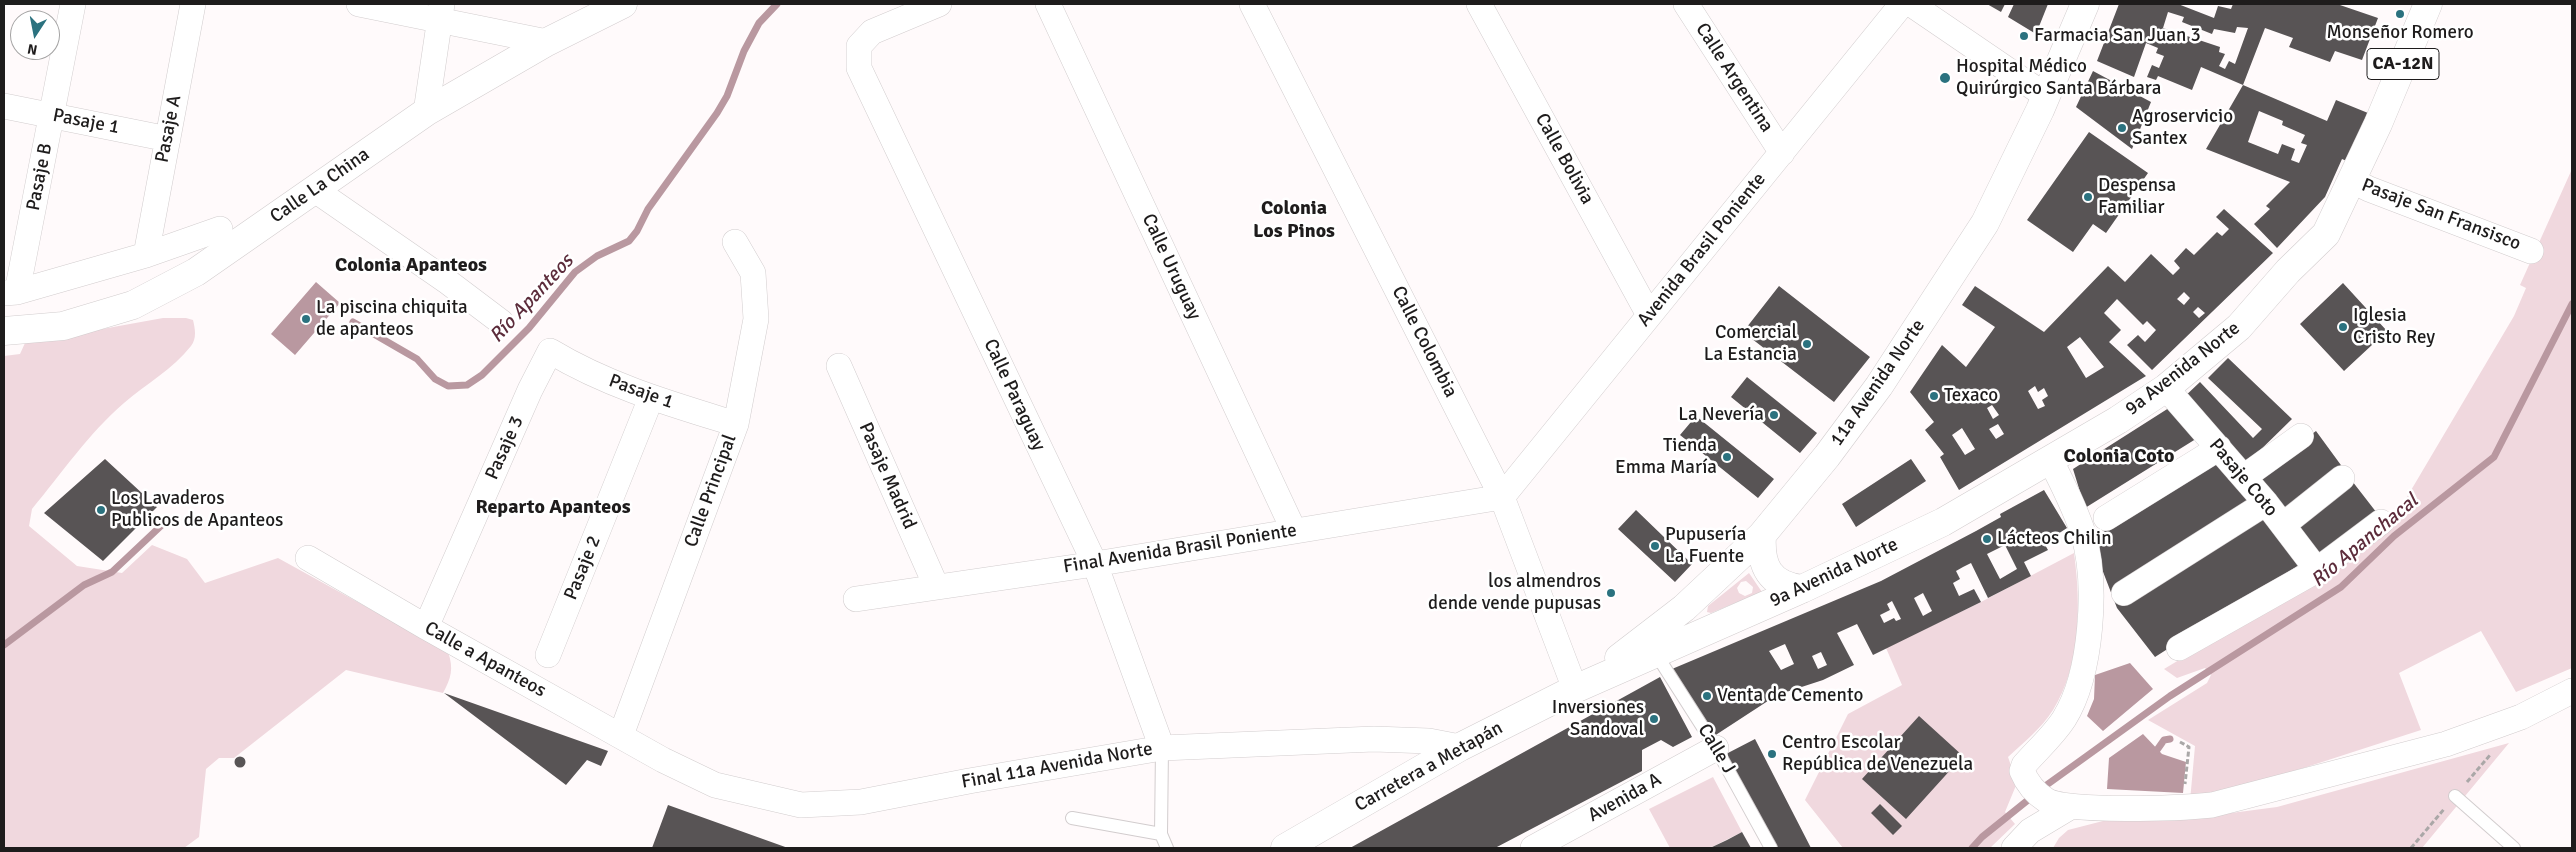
<!DOCTYPE html>
<html>
<head>
<meta charset="utf-8">
<style>
  body { margin:0 }
  #map { position:relative; width:2576px; height:852px; overflow:hidden; background:#fffafb; font-family:Signika,sans-serif }
  canvas { display:block }
  .frame { position:absolute; inset:0; border:5px solid #1e1c1c; pointer-events:none }
  .north { position:absolute; left:10px; top:10px; width:50px; height:50px; box-sizing:border-box; background:#fff; border:1px solid #a5a4a4; border-radius:50%; rotate:191deg; font-size:14px; font-weight:700; line-height:20px; text-align:center; color:#1e1c1c }
  .north::after { content:''; display:block; margin:auto; width:18px; height:22px; background:#2b727f; clip-path:polygon(50% 0,100% 100%,50% 72%,0 100%) }
</style>
</head>
<body>
<div id="map">
<canvas width="2576" height="852"></canvas>
<div class="frame"></div>
<div class="north">N</div>
</div>
<script>
const g = document.querySelector('canvas').getContext('2d');
g.lineJoin = 'round';
function fillPath(path, color) {
  g.fillStyle = color;
  g.fill(path, 'evenodd');
}
function stroke(path, color, width, dash) {
  g.strokeStyle = color;
  g.lineWidth = width;
  g.lineCap = dash ? 'butt' : 'round';
  g.setLineDash(dash || []);
  g.stroke(path);
}
function drawText(font, color, halo, rows, align = 'center') {
  g.font = font + ' Signika,sans-serif';
  g.lineWidth = 5;
  g.setLineDash([]);
  g.textBaseline = 'middle';
  g.strokeStyle = halo;
  g.fillStyle = color;
  for (const [text, x, y, turn = 0] of rows) {
    g.save();
    g.translate(x, y);
    g.rotate((+turn || 0) * Math.PI / 180);
    g.textAlign = isNaN(turn) ? turn : align;
    if (halo) g.strokeText(text, 0, 0);
    g.fillText(text, 0, 0);
    g.restore();
  }
}
fillPath(new Path2D(`
  M 2572,169 L 2572,668 L 2516,692 L 2481,631 L 2399,673 L 2421,730 L 2214,797 L 2190,801 L 2195,746 L 2148,720 L 2207,683 L 2211,675 L 2205,668 L 2177,678 L 2164,669 L 2329,570 L 2394,519 L 2514,316 L 2526,288 L 2520,285 Z
  M 163,318 L 186,318 L 193,320 C 195,329 197,338 191,346 C 173,369 146,384 124,403 C 89,433 61,474 32,509 L 29,526 L 77,566 L 122,573 L 152,545 L 187,559 L 205,583 L 278,558 L 448,652 C 454,669 451,678 443,693 L 346,670 L 234,758 L 219,758 L 206,769 L 199,837 L 184,848 L 4,848 L 4,356 L 20,354 L 25,343 Z
  M 2074,553 C 2081,604 2081,665 2053,710 C 2042,728 2023,743 2008,757 L 2017,783 L 2005,812 L 2015,824 L 1990,848 L 1843,848 L 1805,800 L 1848,714 L 1902,685 L 1886,648 L 1981,602 Z
  M 1749,573 L 1762,592 L 1711,613 L 1707,612 L 1708,606 ZM 1746,581 L 1753,587 L 1752,593 L 1745,596 L 1739,593 L 1737,588 L 1741,582 Z
  M 2509,743 L 2422,848 L 2053,848 L 2059,838 L 2068,830 L 2134,813 L 2193,818 L 2277,807 Z
  M 1713,777 L 1742,832 L 1710,848 L 1670,848 L 1649,809 Z`), '#f0d8de');
fillPath(new Path2D(`
  M 316,282 L 340,303 L 295,355 L 271,334 Z
  M 2130,663 L 2153,689 L 2103,731 L 2087,716 L 2094,699 L 2095,675 Z
  M 2143,734 L 2162,754 L 2186,762 L 2183,793 L 2107,789 L 2109,758 Z`), '#b998a0');
stroke(new Path2D(`
  M 353,322 L 417,359 L 435,379 L 448,386 L 467,385 L 482,375 L 529,328 L 575,272 L 597,256 L 629,241 L 637,231 L 648,209 L 717,113 L 727,96 L 744,51 L 759,23 L 777,4
  M 4,645 L 84,585 L 112,572 L 164,523
  M 2157,750 L 2164,740 L 2170,739
  M 2041,789 L 2170,696 L 2341,587 L 2394,536 L 2494,457 L 2572,304
  M 1972,848 L 1982,837 L 2033,796`), '#b998a0', 7);
fillPath(new Path2D(`
  M 1987,4 L 2005,4 L 2001,12 Z
  M 2014,4 L 2048,4 L 2036,34 L 2008,17 Z
  M 2119,4 L 2178,4 L 2214,18 L 2218,6 L 2231,9 L 2233,4 L 2337,4 L 2378,18 L 2362,60 L 2335,51 L 2330,62 L 2289,47 L 2293,38 L 2265,28 L 2243,85 L 2201,67 L 2192,90 L 2158,76 L 2156,80 L 2147,77 L 2152,65 L 2159,68 L 2164,56 L 2156,53 L 2158,48 L 2146,43 L 2134,77 L 2097,61 ZM 2168,12 L 2184,17 L 2182,22 L 2212,34 L 2214,29 L 2235,33 L 2237,27 L 2248,28 L 2235,64 L 2229,61 L 2225,69 L 2219,66 L 2225,54 L 2219,52 L 2220,47 L 2163,28 Z
  M 2093,71 L 2151,102 L 2132,149 L 2076,107 Z
  M 2243,85 L 2327,121 L 2336,100 L 2368,113 L 2349,162 L 2342,159 L 2325,197 L 2277,248 L 2254,224 L 2270,209 L 2266,206 L 2290,182 L 2206,149 ZM 2259,111 L 2283,121 L 2282,125 L 2305,135 L 2301,143 L 2307,145 L 2299,163 L 2291,160 L 2295,149 L 2282,144 L 2278,154 L 2248,142 Z
  M 2089,132 L 2148,173 L 2106,233 L 2093,224 L 2073,252 L 2027,220 Z
  M 2224,209 L 2273,253 L 2152,370 L 2127,345 L 2138,335 L 2145,342 L 2156,330 L 2147,321 L 2143,325 L 2117,299 L 2104,313 L 2121,330 L 2109,342 L 2146,376 L 1959,490 L 1940,457 L 1944,454 L 1925,430 L 1934,422 L 1910,392 L 1942,345 L 1966,367 L 1995,327 L 1962,305 L 1975,286 L 2044,332 L 2108,266 L 2125,282 L 2151,254 L 2173,275 L 2180,268 L 2174,261 L 2186,248 L 2194,255 L 2217,232 L 2222,236 L 2229,229 L 2216,217 ZM 2184,292 L 2190,298 L 2184,305 L 2177,299 ZM 2198,307 L 2205,313 L 2199,318 L 2193,312 ZM 2080,337 L 2104,367 L 2086,378 L 2067,347 ZM 2035,386 L 2038,392 L 2044,388 L 2048,396 L 2042,400 L 2045,406 L 2038,409 L 2028,391 ZM 1992,405 L 1999,415 L 1993,419 L 1987,408 ZM 1998,424 L 2004,434 L 1996,439 L 1989,429 ZM 1962,428 L 1975,449 L 1965,455 L 1952,435 Z
  M 2343,283 L 2387,331 L 2344,371 L 2300,324 Z
  M 1779,286 L 1870,357 L 1834,402 L 1743,332 Z
  M 2228,358 L 2292,419 L 2244,466 L 2181,400 L 2200,382 L 2253,438 L 2262,429 L 2208,378 Z
  M 1747,377 L 1817,433 L 1800,453 L 1731,397 Z
  M 2172,406 L 2199,437 L 2085,508 L 2073,469 Z
  M 1696,416 L 1774,479 L 1758,498 L 1680,435 Z
  M 2316,431 L 2346,472 L 2285,516 L 2255,475 Z
  M 2216,458 L 2251,504 L 2267,513 L 2299,565 L 2155,657 L 2117,608 L 2100,564 L 2094,538 Z
  M 105,459 L 157,507 L 103,561 L 44,513 Z
  M 1911,459 L 1926,481 L 1856,527 L 1842,504 Z
  M 2349,477 L 2380,517 L 2322,560 L 2292,520 Z
  M 2044,490 L 2067,528 L 2044,543 L 2048,550 L 2024,562 L 2031,576 L 1988,598 L 1971,563 L 1963,567 L 1956,571 L 1960,579 L 1953,583 L 1959,596 L 1974,589 L 1981,602 L 1873,655 L 1857,624 L 1837,633 L 1854,665 L 1823,680 L 1777,695 L 1708,740 L 1672,669 L 1881,581 L 1976,531 L 2001,517 L 2000,514 ZM 2005,545 L 2017,569 L 2000,579 L 1987,554 ZM 1923,593 L 1932,611 L 1923,616 L 1914,598 ZM 1892,601 L 1901,619 L 1896,621 L 1894,618 L 1884,623 L 1880,615 L 1890,610 L 1887,604 ZM 1785,644 L 1794,664 L 1781,670 L 1769,651 ZM 1821,652 L 1827,665 L 1818,669 L 1812,656 ZM 1733,688 L 1738,696 L 1730,701 L 1725,692 Z
  M 1636,510 L 1692,564 L 1675,582 L 1618,529 Z
  M 1660,677 L 1692,737 L 1673,747 L 1661,740 L 1642,750 L 1642,771 L 1495,848 L 1350,848 Z
  M 444,693 L 608,751 L 601,766 L 587,760 L 566,785 Z
  M 1919,716 L 1963,756 L 1906,819 L 1862,779 Z
  M 1755,739 L 1811,848 L 1775,848 L 1726,754 Z
  M234.5 762a5.5 5.5 0 1 1 11 0a5.5 5.5 0 1 1-11 0Z
  M 1880,804 L 1902,826 L 1893,835 L 1871,813 Z
  M 668,805 L 788,848 L 652,848 Z
  M 1742,832 L 1751,848 L 1710,848 L 1727,840 Z`), '#585455');
const lane = new Path2D(`
  M 1656,654 L 1716,748 L 1771,848
  M 1162,748 L 1161,834 L 1167,848
  M 2455,796 L 2514,848
  M 1072,818 L 1161,834`);
const street = new Path2D(`
  M 359,4 L 547,42
  M 939,4 L 872,32 L 859,46 L 859,68 L 1095,564 L 1162,748
  M 1048,4 L 1294,531
  M 1252,4 L 1502,497 L 1575,689
  M 1479,4 L 1649,315
  M 1686,4 L 1782,153
  M 1911,4 L 2046,96
  M 4,106 L 168,139
  M 426,112 L 442,4
  M 2351,180 L 2369,189 L 2531,251
  M 315,190 L 448,282 L 501,322
  M 146,255 L 193,4
  M 17,292 L 73,4
  M 4,293 L 17,292 L 146,255 L 220,229
  M 839,366 L 936,586
  M 2166,388 L 2266,503 L 2317,570
  M 2050,459 C 2062,483 2075,507 2083,533 C 2098,583 2092,674 2064,719 C 2053,736 2037,750 2024,765 L 2022,771 C 2027,783 2035,793 2046,800 C 2066,813 2184,808 2212,805 L 2446,744 L 2521,717 L 2572,691
  M 2244,477 L 2301,436
  M 2106,518 L 2219,448
  M 2283,525 L 2342,478
  M 308,558 L 426,627 L 663,760 L 715,785 L 801,805 L 861,802 L 969,781 L 1162,748 L 1374,739 L 1429,741 L 1460,747
  M 2124,593 L 2266,503
  M 856,599 L 1095,564 L 1502,497 L 1902,4
  M 426,627 L 530,390 L 550,351 C 608,386 671,404 736,424
  M 2179,648 L 2317,570 L 2381,522
  M 548,655 L 651,398
  M 621,735 L 736,424 L 756,319 L 753,273 L 735,242
  M 1533,848 L 1716,748
  M 2014,848 L 2030,831 L 2070,807`);
const secondary = new Path2D(`
  M 4,331 L 63,326 L 133,305 L 196,272 L 426,112 L 547,42 L 623,4`);
const primary = new Path2D(`
  M 1762,535 C 1760,566 1769,585 1802,589
  M 1619,658 L 1684,608 L 1762,535 L 1827,456 L 1879,386 L 1985,223 L 2040,110 L 2085,4
  M 1285,848 L 1460,747 L 1575,689 L 1802,589 L 1943,522 L 2118,420 L 2166,388 L 2239,327 L 2288,271 L 2326,234 L 2378,124 L 2428,4`);
stroke(lane, '#d2cdce', 14);
stroke(street, '#d2cdce', 26);
stroke(secondary, '#d2cdce', 29);
stroke(primary, '#d2cdce', 29);
stroke(new Path2D(`
  M 2180,742 L 2189,747 L 2185,784
  M 2467,782 L 2490,755
  M 2411,848 L 2445,808`), '#aaa7a7', 3, [5, 2.5]);
stroke(lane, '#fff', 12);
stroke(street, '#fff', 25);
stroke(secondary, '#fff', 28);
stroke(primary, '#fff', 28);
for (const [x, y, r, color] of [
  [2400,14,5,"#2b727f"],
  [2024,36,5,"#2b727f"],
  [1945,78,6,"#2b727f"],
  [2122,128,5,"#2b727f"],
  [2088,197,5,"#2b727f"],
  [306,319,5,"#2b727f"],
  [2343,327,5,"#2b727f"],
  [1807,344,5,"#2b727f"],
  [1934,396,5,"#2b727f"],
  [1774,415,5,"#2b727f"],
  [1727,457,5,"#2b727f"],
  [101,510,5,"#2b727f"],
  [1987,539,5,"#2b727f"],
  [1655,546,5,"#2b727f"],
  [1611,593,5,"#2b727f"],
  [1707,696,5,"#2b727f"],
  [1654,719,5,"#2b727f"],
  [1772,754,5,"#2b727f"]
]) {
  const dot = new Path2D();
  dot.arc(x, y, r, 0, 2 * Math.PI);
  g.fillStyle = color;
  g.fill(dot);
  stroke(dot, '#fff', 2);
}
for (const [x, y, w] of [
  [2403,64,72]
]) {
  const box = new Path2D();
  box.roundRect(x - w / 2, y - 15.5, w, 31, 4);
  g.fillStyle = '#fff';
  g.fill(box);
  stroke(box, '#1e1c1c', 1);
}
drawText('bold 18px', '#1e1c1c', null, [
  ["CA-12N",2403,64]
]);
drawText('19px', '#1e1c1c', '#fff', [
  ["Monseñor Romero",2400,33,"center"],
  ["Farmacia San Juan 3",2034,36],
  ["Hospital Médico",1956,67],
  ["Quirúrgico Santa Bárbara",1956,89],
  ["Agroservicio",2132,117],
  ["Santex",2132,139],
  ["Despensa",2098,186],
  ["Familiar",2098,208],
  ["La piscina chiquita",316,308],
  ["de apanteos",316,330],
  ["Iglesia",2353,316],
  ["Cristo Rey",2353,338],
  ["Comercial",1797,333,"right"],
  ["La Estancia",1797,355,"right"],
  ["Texaco",1944,396],
  ["La Nevería",1764,415,"right"],
  ["Tienda",1717,446,"right"],
  ["Emma María",1717,468,"right"],
  ["Los Lavaderos",111,499],
  ["Publicos de Apanteos",111,521],
  ["Pupusería",1665,535],
  ["La Fuente",1665,557],
  ["Lácteos Chilin",1997,539],
  ["los almendros",1601,582,"right"],
  ["dende vende pupusas",1601,604,"right"],
  ["Venta de Cemento",1717,696],
  ["Inversiones",1644,708,"right"],
  ["Sandoval",1644,730,"right"],
  ["Centro Escolar",1782,743],
  ["República de Venezuela",1782,765]
], 'left');
drawText('19px', '#1e1c1c', '#fff', [
  ["Calle Argentina",1734,78,57],
  ["Pasaje 1",86,122,11],
  ["Pasaje A",169,129,-79],
  ["Calle Bolivia",1564,159,61],
  ["Pasaje B",40,177,-79],
  ["Calle La China",320,186,-35],
  ["Pasaje San Fransisco",2441,215,21],
  ["Avenida Brasil Poniente",1702,250,-51],
  ["Calle Uruguay",1171,267,65],
  ["Calle Colombia",1424,342,63],
  ["9a Avenida Norte",2183,369,-38],
  ["11a Avenida Norte",1878,383,-55],
  ["Pasaje 1",641,392,20],
  ["Calle Paraguay",1014,395,65],
  ["Pasaje 3",505,448,-66],
  ["Pasaje Madrid",887,476,66],
  ["Pasaje Coto",2243,478,50],
  ["Calle Principal",711,491,-70],
  ["Final Avenida Brasil Poniente",1180,549,-9],
  ["Pasaje 2",583,568,-68],
  ["9a Avenida Norte",1834,573,-25],
  ["Calle a Apanteos",485,660,29],
  ["Calle J",1716,749,59],
  ["Final 11a Avenida Norte",1057,766,-10],
  ["Carretera a Metapán",1429,767,-29],
  ["Avenida A",1625,798,-29]
]);
drawText('bold 20px', '#1e1c1c', '#fff', [
  ["Colonia",1294,209],
  ["Los Pinos",1294,232],
  ["Colonia Apanteos",411,266],
  ["Colonia Coto",2119,457],
  ["Reparto Apanteos",553,508]
]);
drawText('italic 20px', '#5c2c3b', '#fff', [
  ["Río Apanteos",532,299,-47],
  ["Río Apanchacal",2365,541,-40]
]);
</script>
</body>
</html>
